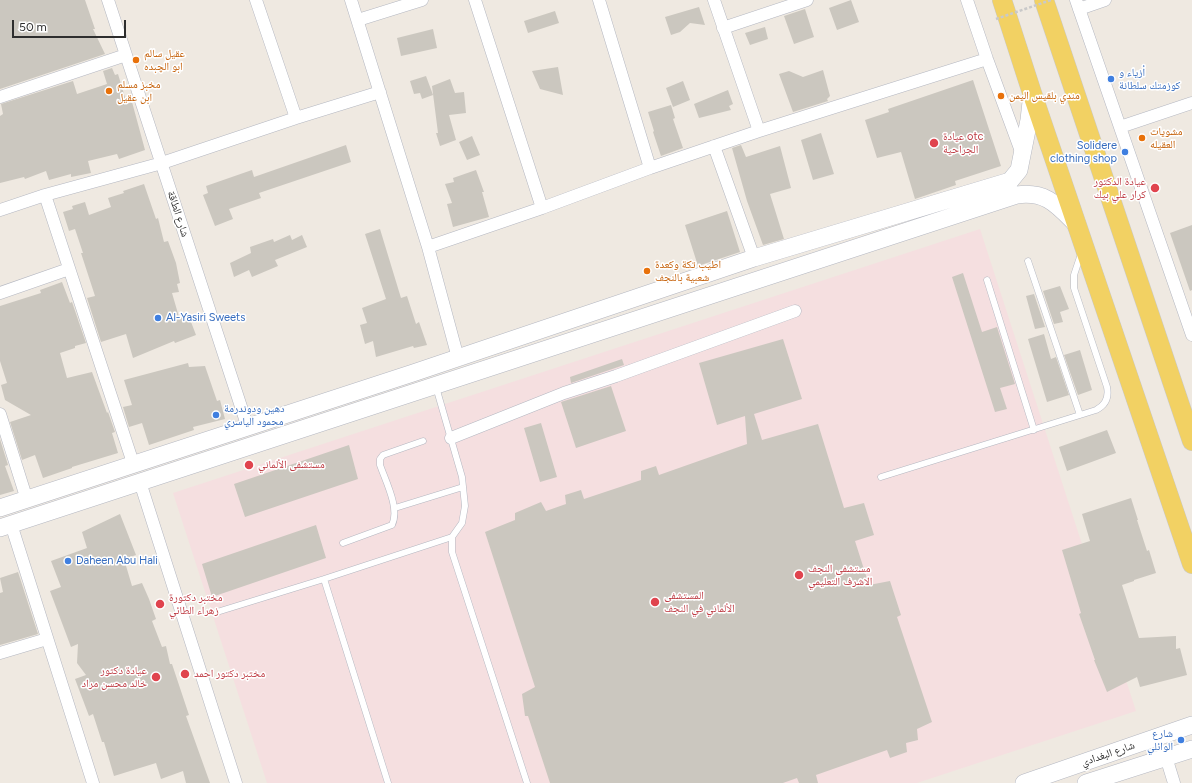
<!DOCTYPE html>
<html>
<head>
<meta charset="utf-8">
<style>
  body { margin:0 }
  #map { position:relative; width:1192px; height:783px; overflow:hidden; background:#efe9e1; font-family:Figtree,sans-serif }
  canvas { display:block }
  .scale { position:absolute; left:12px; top:20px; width:114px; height:18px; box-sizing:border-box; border:2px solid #2e2e2e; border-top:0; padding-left:5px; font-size:12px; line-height:14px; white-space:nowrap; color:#2e2e2e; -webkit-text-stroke:3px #fff; paint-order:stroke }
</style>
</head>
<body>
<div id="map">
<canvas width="1192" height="783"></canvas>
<div class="scale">50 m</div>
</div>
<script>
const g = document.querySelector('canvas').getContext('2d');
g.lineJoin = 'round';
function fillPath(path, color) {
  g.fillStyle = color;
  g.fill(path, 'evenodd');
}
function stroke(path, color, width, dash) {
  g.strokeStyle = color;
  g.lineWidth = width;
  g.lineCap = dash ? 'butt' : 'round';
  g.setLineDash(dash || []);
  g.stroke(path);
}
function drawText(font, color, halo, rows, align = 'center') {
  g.font = font + ' Figtree,"Noto Naskh Arabic",sans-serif';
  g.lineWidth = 3;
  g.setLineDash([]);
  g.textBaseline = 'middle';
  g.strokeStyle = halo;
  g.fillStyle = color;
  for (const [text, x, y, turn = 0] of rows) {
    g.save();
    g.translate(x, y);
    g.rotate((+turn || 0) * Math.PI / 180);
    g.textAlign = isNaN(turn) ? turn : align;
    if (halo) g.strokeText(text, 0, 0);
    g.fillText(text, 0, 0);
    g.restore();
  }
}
fillPath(new Path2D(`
  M 980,229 L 1136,711 L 917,783 L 267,783 L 173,493 Z`), '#f5dfe0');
fillPath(new Path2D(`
  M 0,0 L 85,0 L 95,29 L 93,29 L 105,54 L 0,89 Z
  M 851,0 L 859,22 L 837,30 L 829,8 Z
  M 699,7 L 705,25 L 690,23 L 680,32 L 671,35 L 665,17 Z
  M 805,9 L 814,37 L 794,44 L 784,16 Z
  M 555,11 L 559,23 L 528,33 L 524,21 Z
  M 765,27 L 768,39 L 750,45 L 745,33 Z
  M 433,29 L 437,48 L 401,56 L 397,38 Z
  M 558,67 L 563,95 L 540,89 L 532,71 Z
  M 112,68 L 115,75 L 118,74 L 127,104 L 132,102 L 145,150 L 119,159 L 117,154 L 88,161 L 91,173 L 71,177 L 71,174 L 49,180 L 46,171 L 25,179 L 24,177 L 0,183 L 0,116 L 3,114 L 1,104 L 73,81 L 77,94 L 107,84 L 103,71 Z
  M 823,70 L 830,96 L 827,99 L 828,101 L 793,112 L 779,74 L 789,71 L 803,77 Z
  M 426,76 L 433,95 L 422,99 L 420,93 L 414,94 L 410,81 Z
  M 450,79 L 455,93 L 464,92 L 466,113 L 449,115 L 456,140 L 440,146 L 436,133 L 438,133 L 432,86 Z
  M 973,80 L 1001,166 L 955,181 L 956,185 L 915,199 L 901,152 L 877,158 L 865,120 L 889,112 L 888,109 Z
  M 683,81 L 690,100 L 673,107 L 666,88 Z
  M 728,90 L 733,104 L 729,106 L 731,110 L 699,118 L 694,104 Z
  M 671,105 L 675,118 L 673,119 L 683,148 L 661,156 L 653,132 L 654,131 L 648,112 Z
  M 821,133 L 834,174 L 813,180 L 801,140 Z
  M 472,136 L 480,155 L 467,160 L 459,142 Z
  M 346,145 L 351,162 L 259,193 L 261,198 L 229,209 L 233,219 L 215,226 L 203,195 L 208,193 L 206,186 L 252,170 L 254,177 Z
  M 741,145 L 746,157 L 780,146 L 791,188 L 770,194 L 784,239 L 763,245 L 747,201 L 732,148 Z
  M 476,170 L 484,192 L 482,192 L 489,217 L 453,227 L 447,204 L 452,203 L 445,184 L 454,182 L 453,178 Z
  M 144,184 L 156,219 L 158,218 L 164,242 L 168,241 L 176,263 L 180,283 L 177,284 L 179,292 L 172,293 L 179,317 L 188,314 L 196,335 L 175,343 L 174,341 L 133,358 L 126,334 L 101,342 L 87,298 L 95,296 L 81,253 L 83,253 L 75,229 L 69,231 L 63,212 L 73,209 L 72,206 L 85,202 L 89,215 L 111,207 L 108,198 L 124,193 L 123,191 Z
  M 727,211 L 740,252 L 698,266 L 685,225 Z
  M 1192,225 L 1192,290 L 1190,291 L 1170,233 Z
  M 380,229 L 401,298 L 407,296 L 416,324 L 419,322 L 427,345 L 414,348 L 413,346 L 376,357 L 373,341 L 365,344 L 360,325 L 367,323 L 362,308 L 386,299 L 365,234 Z
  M 290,235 L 292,240 L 302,235 L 307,247 L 275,260 L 278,266 L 252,277 L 249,270 L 234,277 L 230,263 L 251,253 L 250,247 L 273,239 L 274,242 Z
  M 963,273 L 982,332 L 997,327 L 1015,384 L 1000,388 L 1007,409 L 995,412 L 952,277 Z
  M 62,282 L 70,303 L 72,302 L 86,343 L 75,346 L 75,348 L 60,353 L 67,378 L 92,372 L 107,413 L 108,412 L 115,432 L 112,433 L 118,453 L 72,467 L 72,468 L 43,478 L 35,455 L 22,460 L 10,422 L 31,415 L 5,400 L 1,385 L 7,383 L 0,361 L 0,306 L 41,293 L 40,290 Z
  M 1060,286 L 1069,309 L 1060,312 L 1063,322 L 1054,324 L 1043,291 Z
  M 1034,294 L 1045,327 L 1035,329 L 1026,296 Z
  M 1044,334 L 1051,359 L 1056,357 L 1069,395 L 1047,402 L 1028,339 Z
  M 783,339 L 802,399 L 754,414 L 762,440 L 818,424 L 844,508 L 864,503 L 874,535 L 855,541 L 869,585 L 890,581 L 901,615 L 897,617 L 932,722 L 917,729 L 918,740 L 906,743 L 907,752 L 890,758 L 887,750 L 816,775 L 818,783 L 799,783 L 797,778 L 783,783 L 550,783 L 528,716 L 525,716 L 522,694 L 535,687 L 485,532 L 515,520 L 515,513 L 541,502 L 546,511 L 566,504 L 565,495 L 581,490 L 584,499 L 641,480 L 641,471 L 656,466 L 659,475 L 747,444 L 745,416 L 717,425 L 699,363 Z
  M 1080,350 L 1092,390 L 1078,395 L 1064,355 Z
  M 622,359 L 624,365 L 571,383 L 570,377 Z
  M 188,363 L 189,367 L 205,366 L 217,401 L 220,400 L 225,419 L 193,427 L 194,430 L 149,445 L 142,423 L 129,427 L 123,407 L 132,405 L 124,380 Z
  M 611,386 L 626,431 L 576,448 L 561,402 Z
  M 541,423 L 557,477 L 540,482 L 524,428 Z
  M 1107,430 L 1116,453 L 1067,471 L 1059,447 Z
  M 0,439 L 8,465 L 5,466 L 14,491 L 0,495 Z
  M 349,445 L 358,479 L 245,517 L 234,484 Z
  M 1131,498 L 1138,520 L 1137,520 L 1147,551 L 1149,550 L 1156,573 L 1134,580 L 1134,581 L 1122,585 L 1139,638 L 1176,636 L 1176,649 L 1180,648 L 1187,675 L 1140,687 L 1137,677 L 1107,692 L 1094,660 L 1095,660 L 1079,614 L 1081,613 L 1062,550 L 1090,541 L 1082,514 Z
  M 120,514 L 136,555 L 124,559 L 132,586 L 142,583 L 149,599 L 156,619 L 152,621 L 162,647 L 166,646 L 170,664 L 172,664 L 189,715 L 186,716 L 210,783 L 186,783 L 183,771 L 161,779 L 156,763 L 114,776 L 104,742 L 102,742 L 93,714 L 89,716 L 75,679 L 86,675 L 77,663 L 78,644 L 71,647 L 50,591 L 61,587 L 51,561 L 87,548 L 82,532 Z
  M 316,525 L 326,558 L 212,597 L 202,564 Z
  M 18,572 L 38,634 L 0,645 L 0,593 L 3,592 L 0,578 Z`), '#cbc7bf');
const lane = new Path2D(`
  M 1028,261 L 1080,415
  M 987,280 L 1034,430
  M 436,387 L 462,477 L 465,506 L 462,523 L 452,537 L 452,552 L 527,783
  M 881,477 L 1096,410 C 1106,405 1109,397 1107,387 L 1074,288 L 1074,275 L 1081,254
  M 395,508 L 463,487
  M 343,543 L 392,525 C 400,509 386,482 380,465 L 380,459 L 383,455 L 423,441
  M 324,579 L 388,783
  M 217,612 L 324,579 L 452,537`);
const street = new Path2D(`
  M 108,0 L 248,428
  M 256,0 L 296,118
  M 351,0 L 428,247 L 458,358
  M 475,0 L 542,208
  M 599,0 L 650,168
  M 714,0 L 759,131
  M 967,0 L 987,59 L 1022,154
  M 1076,0 L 1192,335
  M 1079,9 L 1105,0
  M 358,20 L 422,0
  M 723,28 L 807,0
  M 0,97 L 126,55
  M 1120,127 L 1192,103
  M 714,146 L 754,258
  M 45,195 L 134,466
  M 0,210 L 45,195 L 162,163 L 296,118 L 380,92
  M 428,247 L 542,208 L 650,168 L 759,131 L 987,59
  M 0,293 L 69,269
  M 0,414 L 27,500
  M 451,438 L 564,393 L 616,376 L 795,311
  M 140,482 L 236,783
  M 11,524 L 93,783
  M 0,653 L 47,639
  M 1166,757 L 1174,783`);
const secondary = new Path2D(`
  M 0,508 L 413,373 L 754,258 L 1010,181 L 1019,170 L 1029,120 L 1032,93
  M 0,528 L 1017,195 C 1046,191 1057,205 1076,224
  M 1024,783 L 1192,725
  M 1086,783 L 1192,749`);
const primary = new Path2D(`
  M 1002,0 L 1032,93 L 1192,564
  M 1044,0 L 1192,441`);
stroke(lane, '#b4b7c1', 7);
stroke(street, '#b4b7c1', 13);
stroke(secondary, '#b4b7c1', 18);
stroke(primary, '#c9c9c9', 20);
stroke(lane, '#fff', 6);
stroke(street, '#fff', 12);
stroke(secondary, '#fff', 17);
stroke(primary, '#f2d163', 19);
stroke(new Path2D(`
  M 996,19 L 1051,0`), '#c9c9c9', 2.5, [3, 2]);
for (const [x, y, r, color] of [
  [136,60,4,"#e8710a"],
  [1111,79,4,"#3f7fe0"],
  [109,91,4,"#e8710a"],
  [1001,96,4,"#e8710a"],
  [1142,138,4,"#e8710a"],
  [934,143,5,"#e0444e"],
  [1125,152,4,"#3f7fe0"],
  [1155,188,5,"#e0444e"],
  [647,271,4,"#e8710a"],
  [158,318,4,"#3f7fe0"],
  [216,415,4,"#3f7fe0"],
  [249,465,5,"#e0444e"],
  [68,561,4,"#3f7fe0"],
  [799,575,5,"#e0444e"],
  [655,602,5,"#e0444e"],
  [160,604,5,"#e0444e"],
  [185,674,5,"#e0444e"],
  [156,677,5,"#e0444e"],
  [1181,740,4,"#3f7fe0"]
]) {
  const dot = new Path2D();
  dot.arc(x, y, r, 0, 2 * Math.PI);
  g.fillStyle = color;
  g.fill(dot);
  stroke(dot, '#fff', 1.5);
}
drawText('11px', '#c56008', '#fff', [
  ["عقيل سالم",144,54],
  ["ابو الچبده",144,67],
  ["مخبز مسلم",117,85],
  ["ابن عقيل",117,98],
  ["مندي بلقيس اليمن",1009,96],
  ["مشويات",1150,132],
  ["العقيله",1150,145],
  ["اطيب تكة وكعدة",655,265],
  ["شعبية بالنجف",655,278]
], 'left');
drawText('11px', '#366cbe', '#fff', [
  ["أزياء و",1119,73],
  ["كوزمتك سلطانة",1119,86],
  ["Solidere",1117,146,"right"],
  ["clothing shop",1117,159,"right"],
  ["Al-Yasiri Sweets",166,318],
  ["دهين ودوندرمة",224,409],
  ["محمود الياسري",224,422],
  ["Daheen Abu Hali",76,561],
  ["شارع",1173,734,"right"],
  ["الوائلي",1173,747,"right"]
], 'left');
drawText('11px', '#be3a42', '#fff', [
  ["عيادة otc",943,137],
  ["الجراحية",943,150],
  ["عيادة الدكتور",1146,182,"right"],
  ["كرار علي بيك",1146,195,"right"],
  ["مستشفى الألماني",258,465],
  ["مستشفى النجف",808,569],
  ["الاشرف التعليمي",808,582],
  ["المستشفى",664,596],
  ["الألماني في النجف",664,609],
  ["مختبر دكتورة",169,598],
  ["زهراء الطائي",169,611],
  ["عيادة دكتور",147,671,"right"],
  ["خالد محسن مراد",147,684,"right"],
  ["مختبر دكتور احمد",194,674]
], 'left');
drawText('11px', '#2e2e2e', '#fff', [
  ["شارع الطاقة",178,214,72],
  ["شارع البغدادي",1108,754,-19]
]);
</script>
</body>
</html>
